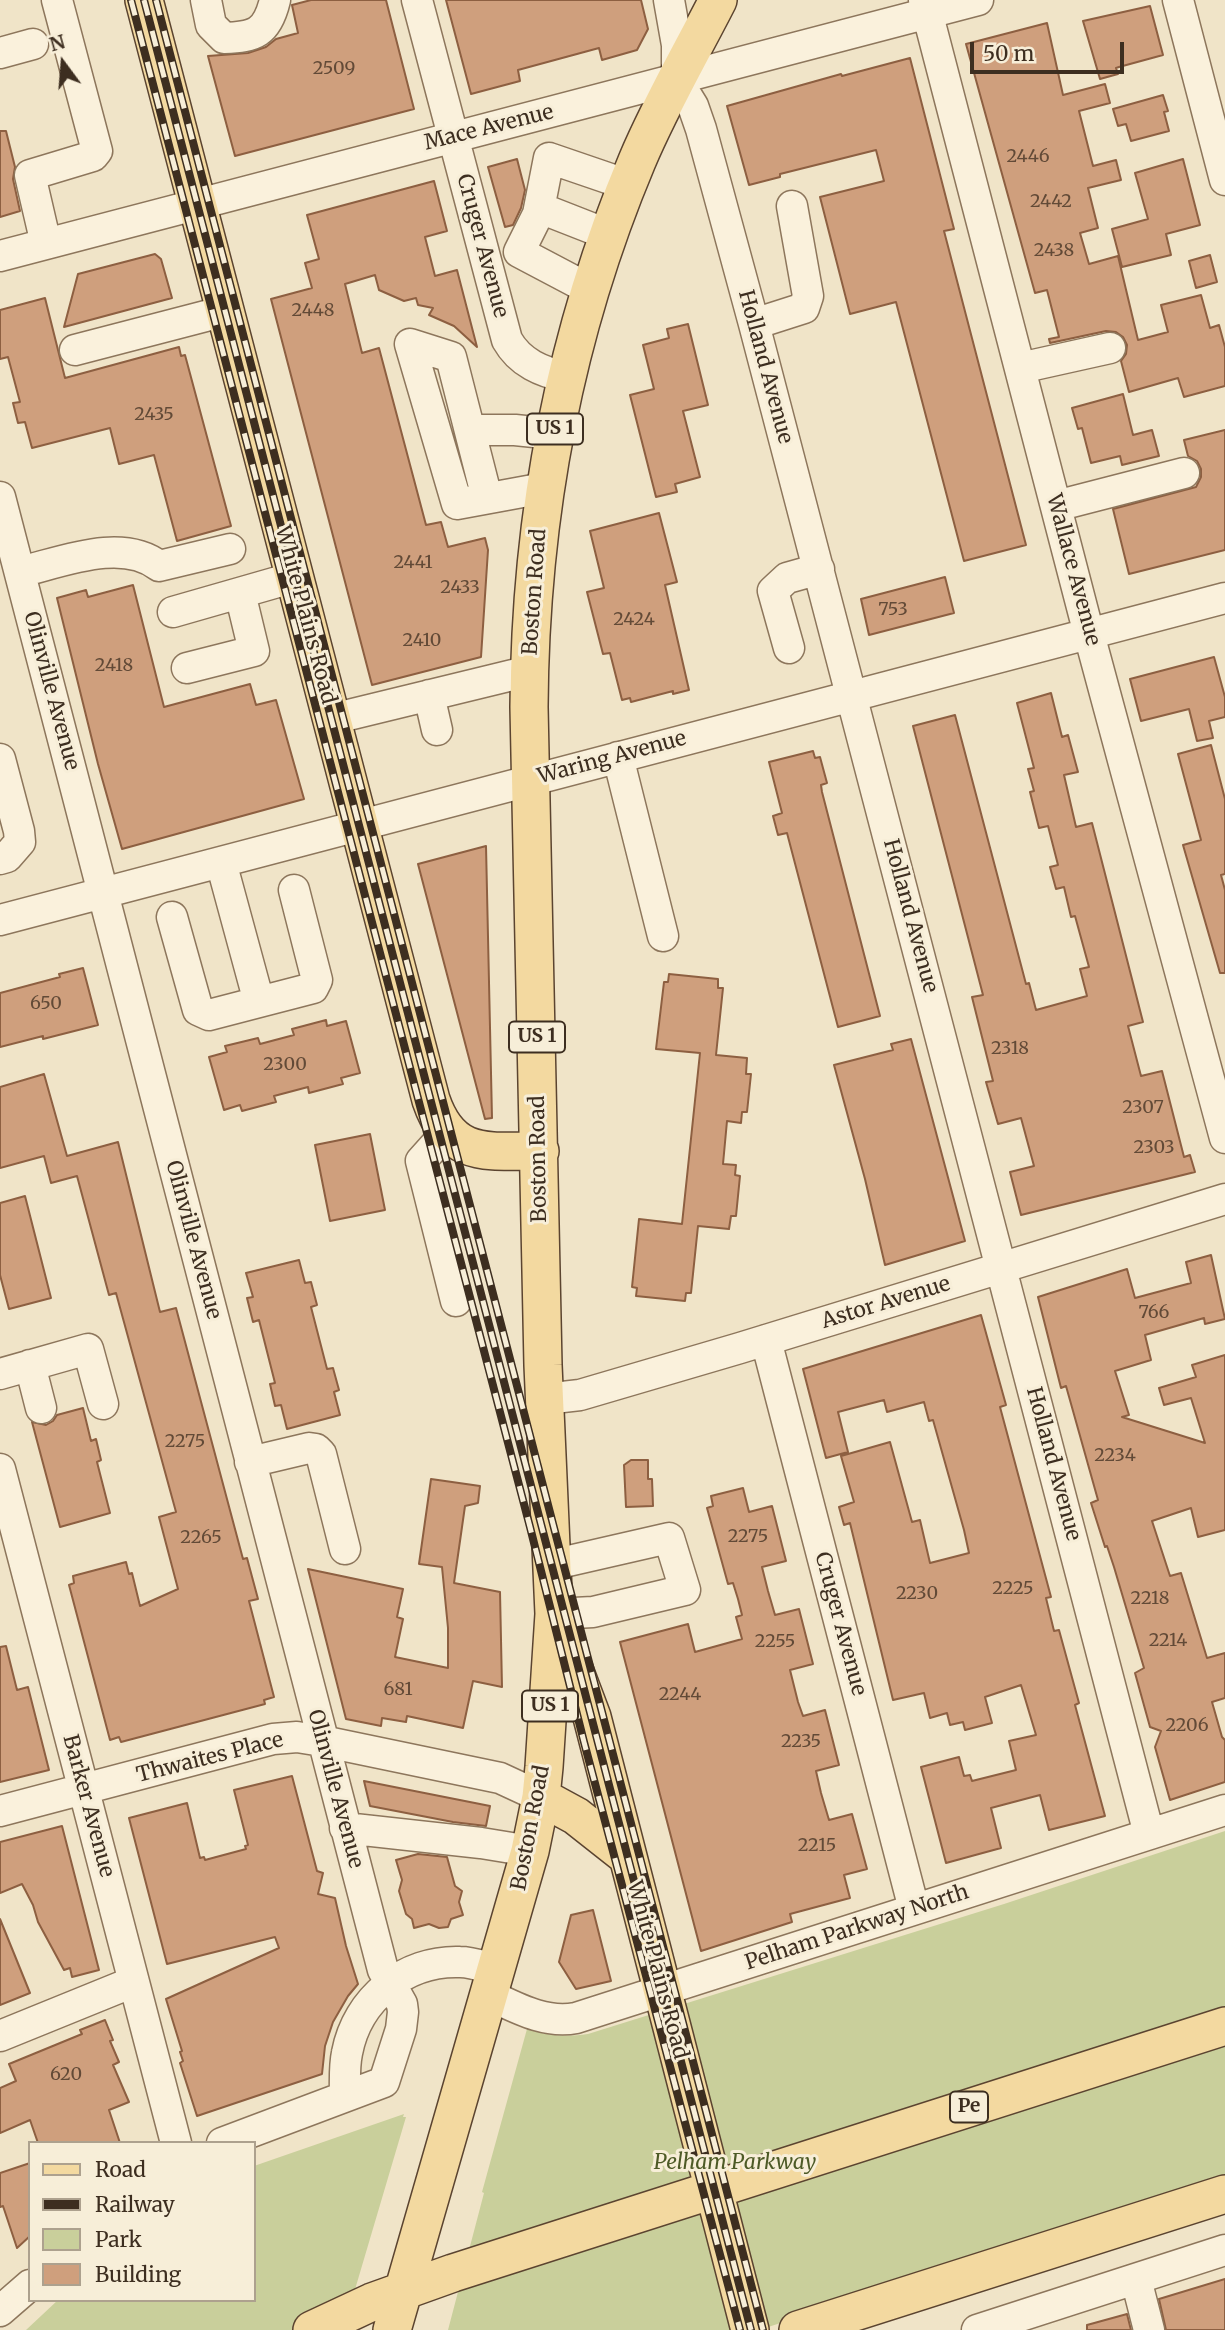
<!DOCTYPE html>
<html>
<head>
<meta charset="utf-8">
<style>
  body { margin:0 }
  #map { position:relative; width:1225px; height:2330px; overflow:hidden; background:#f0e4c8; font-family:Merriweather,serif }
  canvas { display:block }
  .legend { position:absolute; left:28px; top:2141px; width:228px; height:161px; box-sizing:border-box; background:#f7eed8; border:2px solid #ada18e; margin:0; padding:9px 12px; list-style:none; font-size:21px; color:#3d2e20 }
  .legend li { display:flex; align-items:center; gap:14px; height:35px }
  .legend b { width:35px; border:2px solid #ada18e }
  .north { position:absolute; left:28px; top:28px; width:70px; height:70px; -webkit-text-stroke:5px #f7eed8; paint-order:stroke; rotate:344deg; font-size:19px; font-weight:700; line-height:28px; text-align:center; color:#3d2e20 }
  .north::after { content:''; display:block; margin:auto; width:24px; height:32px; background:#3d2e20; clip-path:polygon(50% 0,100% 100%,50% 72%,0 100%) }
  .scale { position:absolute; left:970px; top:42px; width:154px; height:32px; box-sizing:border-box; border:4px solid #3d2e20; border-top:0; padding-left:9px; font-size:21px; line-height:24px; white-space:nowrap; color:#3d2e20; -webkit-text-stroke:5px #f7eed8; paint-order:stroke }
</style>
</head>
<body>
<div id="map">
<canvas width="1225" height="2330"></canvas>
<ul class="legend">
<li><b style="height:9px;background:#f3d9a0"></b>Road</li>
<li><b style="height:9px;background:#3d2e20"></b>Railway</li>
<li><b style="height:19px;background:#c9cf9b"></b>Park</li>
<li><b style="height:19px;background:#cf9f7d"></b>Building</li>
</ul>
<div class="north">N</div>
<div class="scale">50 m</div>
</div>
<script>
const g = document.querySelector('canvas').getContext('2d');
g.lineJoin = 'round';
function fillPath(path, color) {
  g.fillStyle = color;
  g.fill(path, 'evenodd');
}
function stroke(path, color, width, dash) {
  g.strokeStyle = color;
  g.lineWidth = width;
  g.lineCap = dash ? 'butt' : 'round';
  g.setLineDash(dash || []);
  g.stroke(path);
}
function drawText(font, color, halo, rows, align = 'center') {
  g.font = font + ' Merriweather,serif';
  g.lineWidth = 6;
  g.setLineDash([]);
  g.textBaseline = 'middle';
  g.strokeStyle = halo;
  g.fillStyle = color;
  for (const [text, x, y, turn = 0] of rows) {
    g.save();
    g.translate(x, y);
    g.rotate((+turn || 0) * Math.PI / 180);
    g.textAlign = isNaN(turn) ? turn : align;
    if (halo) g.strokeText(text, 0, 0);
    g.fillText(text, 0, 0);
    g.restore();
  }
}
fillPath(new Path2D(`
  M 1225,1831 L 1225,2178 L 759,2330 L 448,2330 L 484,2193 L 482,2192 L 527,2029 C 548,2036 566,2037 588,2034 L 1004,1904 Z
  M 404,2114 L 403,2117 L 406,2117 L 343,2330 L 26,2330 L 58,2300 L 254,2300 L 254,2166 Z`), '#c9cf9b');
const building = new Path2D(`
  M 311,0 L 386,0 L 414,109 L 235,156 L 208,56 L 248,53 L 266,47 L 276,39 L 298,33 L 292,5 Z
  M 446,0 L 641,0 L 648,29 L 637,50 L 602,60 L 599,48 L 518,70 L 520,81 L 471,94 Z
  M 1150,6 L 1163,55 L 1119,67 L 1116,68 L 1118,74 L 1100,79 L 1083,21 Z
  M 1047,23 L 1063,95 L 1105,84 L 1110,103 L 1079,111 L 1093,166 L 1116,160 L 1121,180 L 1088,188 L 1098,228 L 1080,233 L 1089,264 L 1118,256 L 1138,340 L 1168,332 L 1161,305 L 1201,295 L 1210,328 L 1219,325 L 1225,347 L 1225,386 L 1184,397 L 1178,378 L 1129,392 L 1121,361 L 1126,354 L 1127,345 L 1123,337 L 1116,332 L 1106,331 L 1050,343 L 1049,339 L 1059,337 L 1047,290 L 1035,293 L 966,44 Z
  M 910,58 L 954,229 L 944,231 L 1026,545 L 964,561 L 896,302 L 850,314 L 820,197 L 884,181 L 876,150 L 780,174 L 780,177 L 749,185 L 727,106 L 841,74 L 842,76 Z
  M 1163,95 L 1168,111 L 1164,112 L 1169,131 L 1131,141 L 1126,124 L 1118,126 L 1113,109 Z
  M 0,131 L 6,131 L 15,167 L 13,179 L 20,211 L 0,217 Z
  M 517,159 L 525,190 L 521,208 L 513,225 L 505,227 L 488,167 Z
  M 1183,159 L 1200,225 L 1166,234 L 1171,255 L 1122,267 L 1112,229 L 1148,219 L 1135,173 Z
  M 434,181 L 447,231 L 425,237 L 435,276 L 457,270 L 477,347 L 454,326 L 429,315 L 433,308 L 418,305 L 416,298 L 404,301 L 379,290 L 375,275 L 345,284 L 362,353 L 379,348 L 426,525 L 441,522 L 448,547 L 485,538 L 488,550 L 481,657 L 372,685 L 271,299 L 312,288 L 305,263 L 319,259 L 307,215 Z
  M 155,254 L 161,259 L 172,298 L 64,327 L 78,274 Z
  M 1210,255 L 1217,282 L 1196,288 L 1189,261 Z
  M 45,298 L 65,378 L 179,347 L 181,356 L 185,355 L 231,526 L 177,541 L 154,455 L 119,464 L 110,428 L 32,448 L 25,422 L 18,423 L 13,403 L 20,402 L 8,357 L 0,359 L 0,310 Z
  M 688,324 L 708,405 L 683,411 L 700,477 L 675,484 L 677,492 L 656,497 L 630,395 L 654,389 L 643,345 L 669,338 L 667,329 Z
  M 1123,394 L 1133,435 L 1152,430 L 1159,456 L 1122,465 L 1120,456 L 1091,463 L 1082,428 L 1078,429 L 1072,408 Z
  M 1225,430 L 1225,550 L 1129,574 L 1113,509 L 1196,487 L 1201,477 L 1201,469 L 1197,461 L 1188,456 L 1184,440 Z
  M 659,513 L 677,582 L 665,585 L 689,690 L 673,694 L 673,691 L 631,702 L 630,698 L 622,700 L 610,653 L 603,654 L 587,592 L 604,588 L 590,531 Z
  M 945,577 L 954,613 L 869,635 L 861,599 Z
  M 133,585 L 164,707 L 250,684 L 256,705 L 276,700 L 304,799 L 122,849 L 98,764 L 57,598 L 86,590 L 88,597 Z
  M 1214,657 L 1225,697 L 1225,717 L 1209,721 L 1213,738 L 1197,741 L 1189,709 L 1141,721 L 1130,679 Z
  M 1051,693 L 1062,737 L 1068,735 L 1078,772 L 1064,775 L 1076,827 L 1092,823 L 1143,1022 L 1128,1026 L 1141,1076 L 1162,1071 L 1184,1157 L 1190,1155 L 1195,1172 L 1021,1215 L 1010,1172 L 1034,1166 L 1021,1118 L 998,1124 L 986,1082 L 993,1081 L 972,997 L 983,995 L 913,726 L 955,715 L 1026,984 L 1029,983 L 1036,1010 L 1087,996 L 1080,969 L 1089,967 L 1075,916 L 1071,917 L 1064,887 L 1056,889 L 1050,867 L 1058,865 L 1048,826 L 1039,828 L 1030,792 L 1034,791 L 1028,769 L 1034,768 L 1017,703 Z
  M 1211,745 L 1225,799 L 1225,874 L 1221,875 L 1225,890 L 1225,973 L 1220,973 L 1183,845 L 1201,840 L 1178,754 Z
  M 813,751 L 815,758 L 820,757 L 827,783 L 821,785 L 822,792 L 880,1016 L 838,1027 L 787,833 L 778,835 L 773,816 L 782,813 L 769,762 Z
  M 486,846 L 492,1118 L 485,1119 L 418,864 Z
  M 83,968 L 98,1025 L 43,1039 L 43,1036 L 0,1047 L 0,993 L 60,977 L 59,974 Z
  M 669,974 L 718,979 L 718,988 L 723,988 L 716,1055 L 747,1058 L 746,1074 L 751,1074 L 747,1112 L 742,1112 L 741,1123 L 727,1121 L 723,1164 L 736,1165 L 735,1175 L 740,1176 L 736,1216 L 731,1216 L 729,1229 L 698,1226 L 691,1293 L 686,1293 L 685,1301 L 636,1296 L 637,1288 L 632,1287 L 639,1219 L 682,1224 L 700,1053 L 656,1049 L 664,982 L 668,982 Z
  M 326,1020 L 327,1026 L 346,1021 L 360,1073 L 341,1078 L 343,1084 L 309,1093 L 308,1087 L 274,1096 L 276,1102 L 242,1111 L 240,1105 L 224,1110 L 209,1057 L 227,1052 L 225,1046 L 258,1038 L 260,1044 L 294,1035 L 292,1029 Z
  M 911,1039 L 965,1241 L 885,1265 L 865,1179 L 834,1065 L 893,1050 L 891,1044 Z
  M 44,1074 L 67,1156 L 118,1142 L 160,1312 L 176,1308 L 243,1559 L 247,1558 L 258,1599 L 249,1601 L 274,1697 L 264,1700 L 265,1704 L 121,1742 L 119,1737 L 110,1740 L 69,1585 L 74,1583 L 73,1576 L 126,1562 L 129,1574 L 132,1573 L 140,1606 L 178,1589 L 159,1517 L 176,1512 L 116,1293 L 109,1295 L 77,1176 L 51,1183 L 44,1156 L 0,1168 L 0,1087 Z
  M 370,1134 L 385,1210 L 330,1221 L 315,1145 Z
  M 25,1196 L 51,1298 L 9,1309 L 0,1275 L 0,1203 Z
  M 1211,1255 L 1225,1319 L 1205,1324 L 1204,1318 L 1145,1335 L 1151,1360 L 1115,1371 L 1129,1415 L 1122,1417 L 1205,1443 L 1191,1398 L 1164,1405 L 1159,1388 L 1196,1377 L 1192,1365 L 1225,1355 L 1225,1530 L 1198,1537 L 1191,1508 L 1152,1521 L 1170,1576 L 1181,1573 L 1207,1658 L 1225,1653 L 1225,1698 L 1212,1702 L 1222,1737 L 1225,1740 L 1225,1782 L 1170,1800 L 1155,1747 L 1161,1731 L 1150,1727 L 1135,1673 L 1144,1668 L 1114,1567 L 1107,1546 L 1105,1547 L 1091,1503 L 1098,1500 L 1066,1386 L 1061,1388 L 1038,1297 L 1127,1269 L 1135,1298 L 1191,1283 L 1186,1262 Z
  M 299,1260 L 305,1283 L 311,1282 L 317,1305 L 311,1307 L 327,1369 L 333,1368 L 339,1390 L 334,1392 L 340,1415 L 287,1429 L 281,1405 L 275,1406 L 270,1384 L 275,1383 L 259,1320 L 253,1322 L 247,1298 L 253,1297 L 246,1273 Z
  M 981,1315 L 1006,1405 L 1000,1407 L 1051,1597 L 1046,1598 L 1054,1631 L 1059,1630 L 1079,1703 L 1075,1705 L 1105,1816 L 1049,1830 L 1040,1795 L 991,1808 L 1001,1848 L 946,1863 L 921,1767 L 959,1757 L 964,1776 L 970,1775 L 972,1781 L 1016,1770 L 1009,1741 L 1036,1735 L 1021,1685 L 985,1697 L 992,1723 L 965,1730 L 963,1722 L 950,1725 L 947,1713 L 930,1718 L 924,1693 L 893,1700 L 850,1523 L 844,1525 L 839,1507 L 854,1502 L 841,1456 L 890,1442 L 912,1522 L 920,1520 L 930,1563 L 969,1553 L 964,1530 L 933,1420 L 929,1421 L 924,1402 L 887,1412 L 884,1400 L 838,1412 L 848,1452 L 826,1458 L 803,1369 Z
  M 83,1408 L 91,1441 L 96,1439 L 101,1460 L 97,1462 L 110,1513 L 60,1527 L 32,1422 L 46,1425 L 53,1421 L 57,1415 Z
  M 631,1460 L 648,1460 L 648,1479 L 652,1479 L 653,1506 L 626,1507 L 624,1465 Z
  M 431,1479 L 480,1486 L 478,1503 L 465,1506 L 454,1583 L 500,1592 L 502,1687 L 473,1681 L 463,1728 L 407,1716 L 406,1722 L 382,1718 L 381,1726 L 346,1719 L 308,1569 L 403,1589 L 397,1617 L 403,1619 L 395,1657 L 448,1668 L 448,1628 L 442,1567 L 419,1564 Z
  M 743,1488 L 749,1512 L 772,1506 L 786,1561 L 762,1567 L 768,1591 L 775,1615 L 799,1609 L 813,1664 L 790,1670 L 798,1702 L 803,1716 L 825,1710 L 839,1765 L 816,1771 L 821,1793 L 829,1820 L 852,1814 L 867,1869 L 844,1875 L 850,1898 L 790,1914 L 792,1922 L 701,1951 L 620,1642 L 688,1624 L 695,1652 L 742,1639 L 736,1617 L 742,1615 L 738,1599 L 733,1583 L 728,1584 L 707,1508 L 713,1506 L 711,1496 Z
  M 6,1646 L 17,1690 L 28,1687 L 49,1770 L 0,1782 L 0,1647 Z
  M 292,1776 L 317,1871 L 323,1873 L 318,1894 L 335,1898 L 346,1946 L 358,1984 L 348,1996 L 333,2022 L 325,2046 L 322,2074 L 197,2116 L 180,2063 L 183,2061 L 180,2052 L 182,2051 L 166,1999 L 279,1948 L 275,1937 L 167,1964 L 129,1818 L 187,1803 L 200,1858 L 204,1857 L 205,1860 L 246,1849 L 245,1846 L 248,1845 L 234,1790 Z
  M 364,1781 L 490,1806 L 486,1826 L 453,1822 L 370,1806 Z
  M 62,1826 L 99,1970 L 72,1977 L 70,1968 L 64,1970 L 38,1922 L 33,1905 L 22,1884 L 0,1893 L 0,1842 Z
  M 418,1854 L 447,1857 L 455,1886 L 462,1891 L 459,1902 L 463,1915 L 451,1919 L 448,1927 L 439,1928 L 429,1924 L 414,1928 L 412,1919 L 406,1914 L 399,1891 L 402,1880 L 396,1860 Z
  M 593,1910 L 611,1981 L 576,1989 L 559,1962 L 571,1915 Z
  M 0,1919 L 30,1993 L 0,2005 Z
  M 105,2020 L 113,2040 L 110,2041 L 119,2062 L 113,2065 L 129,2102 L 109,2110 L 120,2143 L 38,2143 L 30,2120 L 0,2133 L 0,2088 L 16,2081 L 9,2064 L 82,2034 L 80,2030 Z
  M 30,2163 L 30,2236 L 17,2248 L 3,2206 L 0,2207 L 0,2173 Z
  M 1225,2279 L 1225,2330 L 1166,2330 L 1159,2299 Z
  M 1127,2314 L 1131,2330 L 1087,2330 L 1087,2325 Z`);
fillPath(building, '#cf9f7d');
stroke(building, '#8d5f41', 2);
const minor = new Path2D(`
  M 206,0 L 211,25 L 224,38 C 255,37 267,33 275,0
  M 417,0 L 507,340 C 520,363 542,372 566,377
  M 669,0 L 677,45 L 677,80 L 693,106 L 701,129 L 754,324 L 1149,1834
  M 924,0 L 1089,634 L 1225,1138
  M 1178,0 L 1225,180
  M 0,53 L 33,44
  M 540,208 L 609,235
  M 46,244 L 30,175 L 93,156 L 97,151 L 57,0
  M 0,256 L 978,0
  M 591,290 L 519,252 L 538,214 L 549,158 L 628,185
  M 754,324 L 804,308 L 808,296 L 792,206
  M 75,350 L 225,311
  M 1020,368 L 1110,348
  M 470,430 L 515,430 L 554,434
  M 0,497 L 383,1970 L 402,2004 L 403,2012 L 401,2029 L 384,2082 L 222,2143
  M 487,498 L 451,357 L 410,344 L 457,504 L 544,488
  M 1056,506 L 1184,473
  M 20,572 C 62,562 122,537 159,566 L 230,549
  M 173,612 L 295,577
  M 789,648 L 773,591 L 787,578 L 819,569
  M 187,668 L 254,651 L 240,593
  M 429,695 L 437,730
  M 332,719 L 529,671
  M 618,757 L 663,936
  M 0,759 L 19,831 L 20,842 L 7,857 L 0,859
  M 221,862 L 259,1002 L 313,988 L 317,980 L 294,890
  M 172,917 L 198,1010 L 209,1015 L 259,1002
  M 0,920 L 1225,598
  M 447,1132 L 421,1161 L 456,1301
  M 766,1340 L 914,1909
  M 30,1365 L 41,1408
  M 0,1374 L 88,1349 L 103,1404
  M 545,1399 L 580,1395 L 740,1348 L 1225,1199
  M 250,1462 L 309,1448 L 316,1449 L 321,1454 L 345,1549
  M 0,1469 L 176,2143
  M 551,1565 L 669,1538 L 685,1590 L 593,1612 L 554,1614
  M 0,1811 L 273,1739 L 297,1737 L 322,1741 L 500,1778 L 541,1797
  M 345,1828 L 481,1843 L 530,1851
  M 489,1995 C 517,2008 545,2024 576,2018 L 1225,1810
  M 0,2036 L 133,1982
  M 345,2096 C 345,2082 344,2067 347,2053 C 357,1999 405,1960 460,1962 C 472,1962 485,1967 497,1970
  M 1136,2279 L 1149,2330
  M 0,2311 L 30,2285
  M 977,2330 L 1225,2250`);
const major = new Path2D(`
  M 144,0 L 431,1100 C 451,1159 487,1151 540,1151
  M 560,1632 L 592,1717 L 750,2330
  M 541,1797 L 576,1816 L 628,1857
  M 312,2330 L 372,2302 L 453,2273 L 1225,2026
  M 392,2330 L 530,1851 L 541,1797 L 544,1767 L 554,1614 L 543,1365 L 529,707 C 530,517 563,337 637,161 C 660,106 691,53 718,0
  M 798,2330 L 1225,2194`);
stroke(minor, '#8d765c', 33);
stroke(major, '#5b4430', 40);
stroke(minor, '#faf1dc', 30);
stroke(major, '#f3d9a0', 37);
const rail = new Path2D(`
  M 131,0 L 530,1527 L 584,1742 L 740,2330
  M 144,0 L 751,2330
  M 156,0 L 763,2330`);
stroke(rail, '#3d2e20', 8);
stroke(rail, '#f7eed8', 5, [16]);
drawText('18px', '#624a37', null, [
  ["2509",334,69],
  ["2446",1028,157],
  ["2442",1051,202],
  ["2438",1054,251],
  ["2448",313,311],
  ["2435",154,415],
  ["2441",413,563],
  ["2433",460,588],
  ["753",893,610],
  ["2424",634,620],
  ["2410",422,641],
  ["2418",114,666],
  ["650",46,1004],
  ["2318",1010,1049],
  ["2300",285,1065],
  ["2307",1143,1108],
  ["2303",1154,1148],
  ["766",1154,1313],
  ["2275",185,1442],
  ["2234",1115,1456],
  ["2275",748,1537],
  ["2265",201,1538],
  ["2225",1013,1589],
  ["2230",917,1594],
  ["2218",1150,1599],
  ["2214",1168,1641],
  ["2255",775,1642],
  ["681",398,1690],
  ["2244",680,1695],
  ["2206",1187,1726],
  ["2235",801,1742],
  ["2215",817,1846],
  ["620",66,2075]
]);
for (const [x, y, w] of [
  [555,429,56],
  [537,1037,56],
  [550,1706,56],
  [969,2107,38]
]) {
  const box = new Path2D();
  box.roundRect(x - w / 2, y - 15.5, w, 31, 5);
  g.fillStyle = '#f7eed8';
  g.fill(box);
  stroke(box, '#3d2e20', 2);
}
drawText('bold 19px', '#3d2e20', null, [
  ["US 1",555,429],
  ["US 1",537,1037],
  ["US 1",550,1706],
  ["Pe",969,2107]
]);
drawText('21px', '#3d2e20', '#f7eed8', [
  ["Mace Avenue",489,128,-14],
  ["Cruger Avenue",482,246,75],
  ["Holland Avenue",765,367,75],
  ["Wallace Avenue",1073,570,75],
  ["Boston Road",535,592,-86],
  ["White Plains Road",305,615,75],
  ["Olinville Avenue",51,691,75],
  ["Waring Avenue",612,758,-15],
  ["Holland Avenue",910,916,75],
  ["Boston Road",539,1159,-91],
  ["Olinville Avenue",193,1240,75],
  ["Astor Avenue",886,1303,-17],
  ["Holland Avenue",1053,1464,75],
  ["Cruger Avenue",840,1624,75],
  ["Thwaites Place",210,1758,-14],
  ["Olinville Avenue",335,1789,75],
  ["Barker Avenue",88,1806,75],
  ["Boston Road",531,1828,-79],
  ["Pelham Parkway North",857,1928,-18],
  ["White Plains Road",657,1970,75]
]);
drawText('italic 21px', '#4d5a26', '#f7eed8', [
  ["Pelham Parkway",735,2163]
]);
</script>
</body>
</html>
